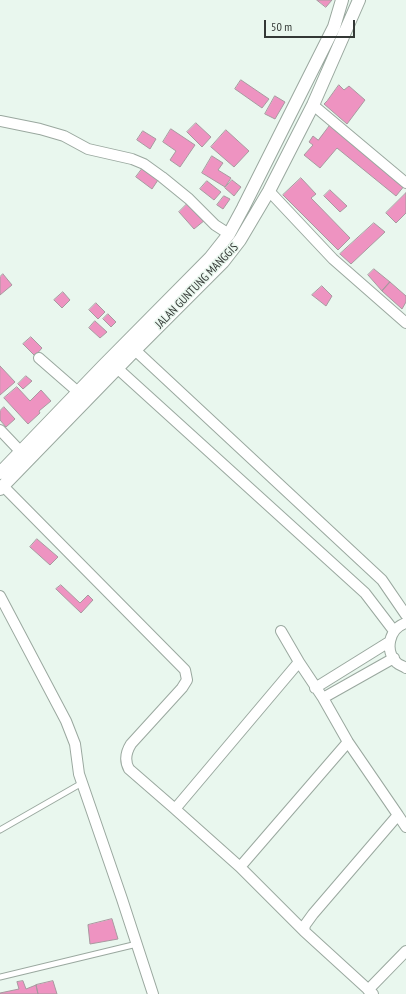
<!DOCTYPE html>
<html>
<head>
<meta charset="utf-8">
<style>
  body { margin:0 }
  #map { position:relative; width:406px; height:994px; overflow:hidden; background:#e9f7ee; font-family:"PT Sans Narrow",sans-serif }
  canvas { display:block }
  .scale { position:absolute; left:264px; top:20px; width:91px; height:18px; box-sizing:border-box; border:2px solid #333835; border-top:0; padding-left:5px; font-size:12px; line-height:14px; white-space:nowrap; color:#333835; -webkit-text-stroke:3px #e9f7ee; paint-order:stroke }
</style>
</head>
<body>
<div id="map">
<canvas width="406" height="994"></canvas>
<div class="scale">50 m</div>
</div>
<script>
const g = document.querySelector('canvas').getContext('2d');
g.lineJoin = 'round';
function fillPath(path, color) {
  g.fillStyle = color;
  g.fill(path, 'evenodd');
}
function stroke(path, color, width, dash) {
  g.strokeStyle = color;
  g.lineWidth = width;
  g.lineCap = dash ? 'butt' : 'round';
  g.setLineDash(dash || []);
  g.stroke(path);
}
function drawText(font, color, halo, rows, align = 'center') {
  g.font = font + ' "PT Sans Narrow",sans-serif';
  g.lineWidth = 3;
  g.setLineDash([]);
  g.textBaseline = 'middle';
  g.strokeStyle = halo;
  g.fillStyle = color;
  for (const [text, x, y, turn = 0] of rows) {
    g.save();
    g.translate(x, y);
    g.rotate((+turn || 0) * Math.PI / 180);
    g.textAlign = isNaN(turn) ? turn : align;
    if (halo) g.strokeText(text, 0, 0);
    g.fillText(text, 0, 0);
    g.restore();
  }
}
const building = new Path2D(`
  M 317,0 L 332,0 L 326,7 Z
  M 241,80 L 269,99 L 262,108 L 235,89 Z
  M 339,85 L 344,90 L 349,86 L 365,100 L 347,124 L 324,104 L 327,101 Z
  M 275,96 L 285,102 L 275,119 L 265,114 Z
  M 196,123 L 211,137 L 202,147 L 187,132 Z
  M 331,124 L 405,185 L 396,196 L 337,148 L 320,168 L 304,155 L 313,145 L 309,142 L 313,136 L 318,140 Z
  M 171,129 L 195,145 L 180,167 L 170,160 L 176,151 L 163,142 Z
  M 226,130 L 249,151 L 234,167 L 211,147 Z
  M 143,131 L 156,139 L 150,149 L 137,140 Z
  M 212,156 L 223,163 L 218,170 L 231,178 L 225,187 L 202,173 Z
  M 142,169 L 158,180 L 152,189 L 136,177 Z
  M 301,178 L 316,194 L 311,198 L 350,238 L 338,250 L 283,195 Z
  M 232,180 L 241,187 L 234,196 L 225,188 Z
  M 207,181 L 221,192 L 214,200 L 200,189 Z
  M 330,190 L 347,206 L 340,212 L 324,196 Z
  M 406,193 L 406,213 L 396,223 L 386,213 Z
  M 224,196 L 230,199 L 223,209 L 217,205 Z
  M 189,202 L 205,220 L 194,229 L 179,212 Z
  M 374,223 L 385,232 L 351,264 L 340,254 Z
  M 374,269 L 390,282 L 382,291 L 368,275 Z
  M 3,274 L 12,285 L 0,295 L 0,277 Z
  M 390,282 L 406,296 L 406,302 L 402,309 L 382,291 Z
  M 322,286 L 332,296 L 326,306 L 312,295 Z
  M 63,292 L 70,300 L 62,308 L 54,300 Z
  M 96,303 L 105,312 L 98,319 L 89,310 Z
  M 108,314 L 116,322 L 111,327 L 103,319 Z
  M 95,321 L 107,332 L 100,338 L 89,328 Z
  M 31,337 L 42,348 L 35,356 L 23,344 Z
  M 0,366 L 15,382 L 0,395 Z
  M 26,376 L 32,381 L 23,389 L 18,384 Z
  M 17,387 L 30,401 L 41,390 L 51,401 L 39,411 L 40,413 L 28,424 L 4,398 Z
  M 4,407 L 15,419 L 6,427 L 0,420 L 0,411 Z
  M 37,539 L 58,557 L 50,565 L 30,547 Z
  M 61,585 L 80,603 L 88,595 L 93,600 L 81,613 L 56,589 Z
  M 112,919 L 118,939 L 90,944 L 88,925 Z
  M 23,981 L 26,989 L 36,985 L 38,994 L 0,994 L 0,993 L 19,989 L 17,982 Z
  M 53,981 L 57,994 L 38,994 L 36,985 Z`);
fillPath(building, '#ee93c1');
stroke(building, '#a8999f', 1);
const service = new Path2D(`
  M 0,830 L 82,783
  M 0,977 L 137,944`);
const minor = new Path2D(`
  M 313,105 L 406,183
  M 0,121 L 40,129 L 64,136 L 88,149 L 132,159 L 144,164 L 162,177 L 189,199 L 215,225 L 229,234
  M 269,191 L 333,259 L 406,323
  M 135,350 L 382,580 L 406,615
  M 39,358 L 78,392
  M 117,368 L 365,593 L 394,631
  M 0,430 L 20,451
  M 3,486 L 185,670 L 187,680 L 182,688 L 131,744 C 126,752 124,760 129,769 L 175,809
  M 0,596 L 66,721 L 75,744 L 79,774 L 122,899 L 153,994
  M 406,623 C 389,628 384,651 397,663 C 399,665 403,666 406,668
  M 281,631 L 299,662
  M 315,688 L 389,642
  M 323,698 L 394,658
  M 398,815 L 406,827
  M 240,867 L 348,742
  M 304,931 L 240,867 L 175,809 L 299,662 L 323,698 L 348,742 L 398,815 L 313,914 L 305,925 L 304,931 L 373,994
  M 368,990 L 406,951`);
const tertiary = new Path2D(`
  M 0,473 L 103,366 L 210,258 L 229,234 L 243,208 L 334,27 L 342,0
  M 0,489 L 135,350 L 223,262 L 240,240 L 269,191 L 313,105 L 359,0`);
stroke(service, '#9aa89f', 7);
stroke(minor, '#9aa89f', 12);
stroke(tertiary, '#9aa89f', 14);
stroke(service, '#fff', 5);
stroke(minor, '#fff', 10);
stroke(tertiary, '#fff', 12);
drawText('12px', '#333835', '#e9f7ee', [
  ["JALAN GUNTUNG MANGGIS",197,286,-46]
]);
</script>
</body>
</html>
